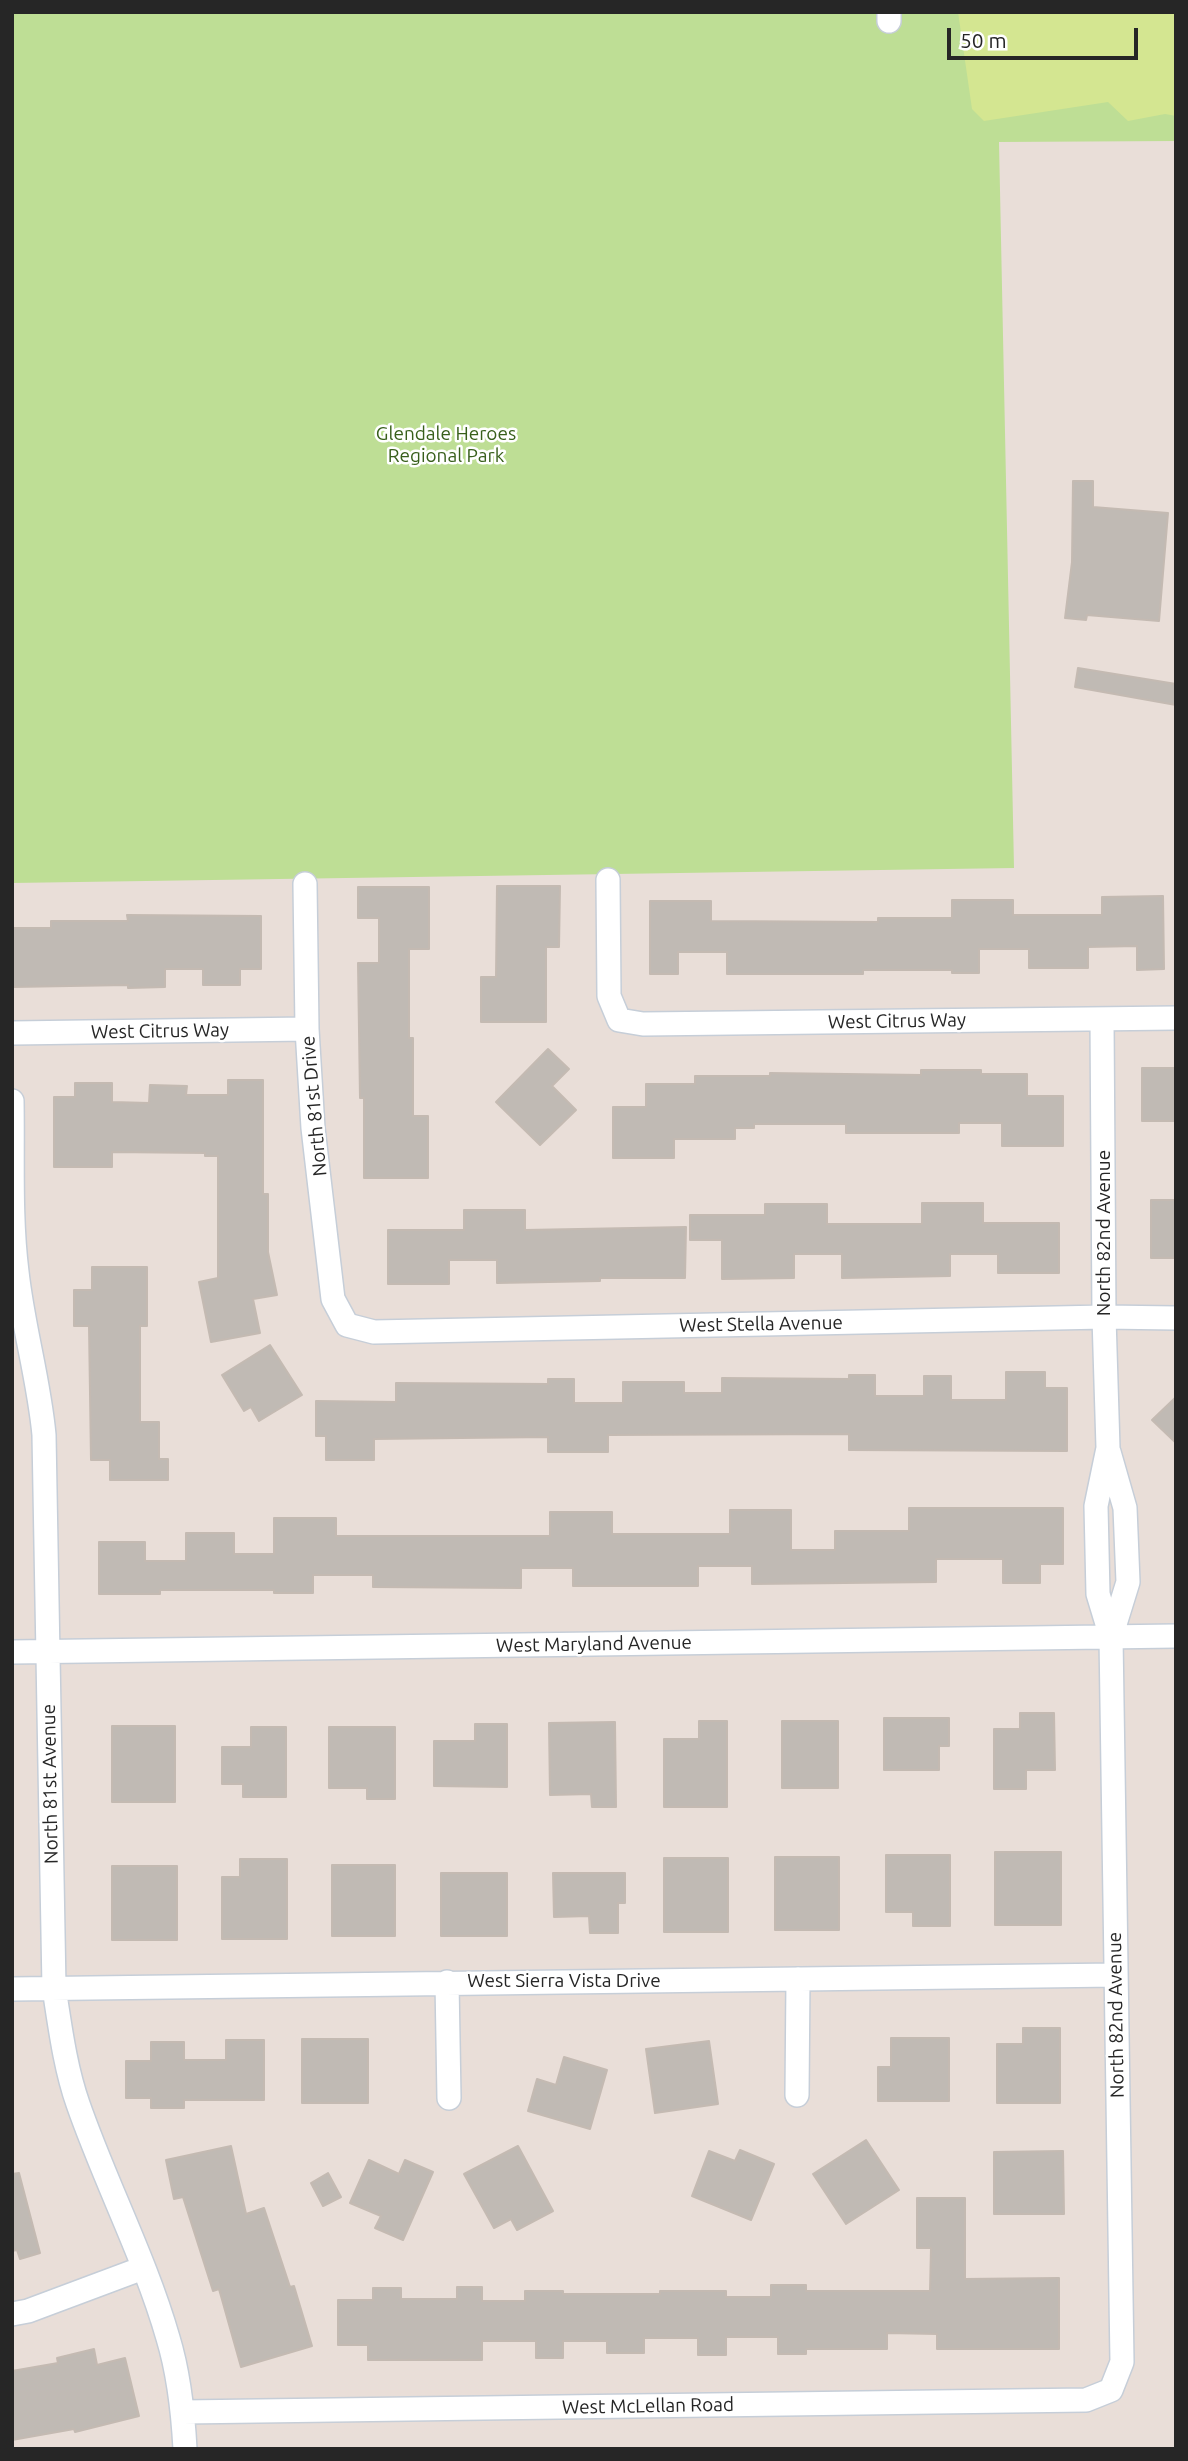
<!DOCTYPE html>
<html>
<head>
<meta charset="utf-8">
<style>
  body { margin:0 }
  #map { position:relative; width:1188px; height:2461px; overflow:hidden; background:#e9ded8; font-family:Ubuntu,sans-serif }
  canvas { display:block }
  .frame { position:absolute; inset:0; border:14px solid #262626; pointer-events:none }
  .scale { position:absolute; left:947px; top:28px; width:191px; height:32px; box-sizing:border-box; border:4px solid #262626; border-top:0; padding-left:9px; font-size:21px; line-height:24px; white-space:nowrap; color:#262626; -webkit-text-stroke:5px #fff; paint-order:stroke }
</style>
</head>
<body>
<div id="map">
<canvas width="1188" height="2461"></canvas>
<div class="frame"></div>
<div class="scale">50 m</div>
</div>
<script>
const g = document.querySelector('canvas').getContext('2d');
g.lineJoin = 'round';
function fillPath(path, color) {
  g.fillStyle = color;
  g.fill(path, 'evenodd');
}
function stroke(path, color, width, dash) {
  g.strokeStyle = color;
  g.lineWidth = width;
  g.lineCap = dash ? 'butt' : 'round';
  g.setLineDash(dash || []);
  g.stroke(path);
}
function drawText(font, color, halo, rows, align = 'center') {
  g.font = font + ' Ubuntu,sans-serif';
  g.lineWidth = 5;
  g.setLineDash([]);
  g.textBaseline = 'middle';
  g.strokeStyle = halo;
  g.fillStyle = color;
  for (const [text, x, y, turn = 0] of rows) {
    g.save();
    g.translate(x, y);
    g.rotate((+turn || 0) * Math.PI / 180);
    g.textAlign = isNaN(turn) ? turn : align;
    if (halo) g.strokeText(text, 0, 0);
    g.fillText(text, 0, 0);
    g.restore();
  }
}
fillPath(new Path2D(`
  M 12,12 L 1176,12 L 1176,141 L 999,142 L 1014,868 L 12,883 Z`), '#bede95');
fillPath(new Path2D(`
  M 958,12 L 1176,12 L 1176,116 L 1165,114 L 1128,121 L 1108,102 L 984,121 L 972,109 Z`), '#d4e691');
const building = new Path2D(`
  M 1073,481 L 1093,481 L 1093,507 L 1168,513 L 1159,621 L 1087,615 L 1086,620 L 1065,618 L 1072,562 Z
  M 1078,668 L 1176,684 L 1176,705 L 1075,687 Z
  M 497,886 L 560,886 L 559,947 L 546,947 L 546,1022 L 481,1022 L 481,977 L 496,977 Z
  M 358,887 L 429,887 L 429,949 L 409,949 L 409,1038 L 413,1038 L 413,1116 L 428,1116 L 428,1178 L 364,1178 L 364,1098 L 360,1098 L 358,963 L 379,963 L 379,918 L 358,918 Z
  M 1163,896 L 1164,969 L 1137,970 L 1137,946 L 1088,947 L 1088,968 L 1029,968 L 1029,949 L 979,949 L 979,973 L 952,973 L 952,970 L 863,970 L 863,974 L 727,974 L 727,952 L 678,952 L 678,974 L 650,974 L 650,901 L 711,901 L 711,921 L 878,922 L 878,918 L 952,918 L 952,900 L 1013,900 L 1013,915 L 1102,915 L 1102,897 Z
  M 127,915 L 261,916 L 261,969 L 240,969 L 240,985 L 203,985 L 203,969 L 165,969 L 165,987 L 128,988 L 128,985 L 12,987 L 12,928 L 51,928 L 51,921 L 128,921 Z
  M 548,1049 L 569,1069 L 552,1086 L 576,1110 L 540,1145 L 496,1102 Z
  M 1142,1068 L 1176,1068 L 1176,1121 L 1142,1121 Z
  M 921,1070 L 981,1070 L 981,1074 L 1027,1074 L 1027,1096 L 1063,1096 L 1063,1146 L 1002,1146 L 1002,1123 L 959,1123 L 959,1133 L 846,1133 L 846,1124 L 754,1124 L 754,1128 L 735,1128 L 735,1139 L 674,1139 L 674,1158 L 613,1158 L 613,1107 L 646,1107 L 646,1084 L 695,1084 L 695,1076 L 770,1076 L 770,1073 L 921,1075 Z
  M 228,1080 L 263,1080 L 263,1194 L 268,1194 L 268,1252 L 277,1295 L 253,1299 L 260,1333 L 211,1342 L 199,1282 L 218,1278 L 218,1156 L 205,1156 L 205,1153 L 112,1152 L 112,1167 L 54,1167 L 54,1097 L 75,1097 L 75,1083 L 112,1083 L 112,1102 L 149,1103 L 150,1085 L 187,1086 L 186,1095 L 228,1095 Z
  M 1151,1200 L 1176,1200 L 1176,1258 L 1151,1258 Z
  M 922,1203 L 983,1203 L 983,1223 L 1059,1223 L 1059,1273 L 998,1273 L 998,1254 L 950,1254 L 950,1276 L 842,1278 L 842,1254 L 794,1254 L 794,1278 L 722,1279 L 722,1240 L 690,1240 L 690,1215 L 765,1215 L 765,1204 L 827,1204 L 827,1224 L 922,1224 Z
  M 464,1210 L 525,1210 L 525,1230 L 686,1227 L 685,1278 L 600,1278 L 600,1281 L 497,1283 L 497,1260 L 449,1260 L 449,1284 L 388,1284 L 388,1230 L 464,1230 Z
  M 92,1267 L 147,1267 L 147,1326 L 140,1326 L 140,1422 L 159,1422 L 159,1459 L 168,1459 L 168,1480 L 110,1480 L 110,1460 L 91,1460 L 89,1326 L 74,1326 L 74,1290 L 92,1290 Z
  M 270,1345 L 302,1395 L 259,1421 L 251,1407 L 244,1411 L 222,1375 Z
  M 1006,1372 L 1045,1372 L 1045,1388 L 1067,1388 L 1067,1451 L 849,1450 L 849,1434 L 608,1435 L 608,1452 L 548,1452 L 548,1437 L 374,1439 L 374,1460 L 326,1460 L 326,1436 L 316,1436 L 316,1401 L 396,1402 L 396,1383 L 548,1384 L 548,1379 L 574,1379 L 574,1403 L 623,1403 L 623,1382 L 684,1382 L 684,1393 L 722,1393 L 722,1378 L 849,1379 L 849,1375 L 875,1375 L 875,1396 L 924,1396 L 924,1376 L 951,1376 L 951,1400 L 1006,1400 Z
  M 1176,1397 L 1176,1443 L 1152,1420 Z
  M 909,1508 L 1063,1508 L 1063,1564 L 1040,1564 L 1040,1583 L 1003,1583 L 1003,1559 L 936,1559 L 936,1582 L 752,1584 L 752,1566 L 698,1566 L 698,1586 L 573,1586 L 573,1568 L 521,1568 L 521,1588 L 373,1587 L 373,1575 L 313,1575 L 313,1593 L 274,1593 L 274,1590 L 160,1590 L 160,1594 L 99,1594 L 99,1542 L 145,1542 L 145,1561 L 186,1561 L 186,1533 L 234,1533 L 234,1554 L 274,1554 L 274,1518 L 336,1518 L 336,1536 L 550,1536 L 550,1512 L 612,1512 L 612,1534 L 730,1534 L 730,1510 L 791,1510 L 791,1550 L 835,1550 L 835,1531 L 909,1531 Z
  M 1020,1713 L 1054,1713 L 1055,1770 L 1026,1770 L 1026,1789 L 994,1789 L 994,1729 L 1020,1729 Z
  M 884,1718 L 949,1718 L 949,1746 L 939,1746 L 939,1770 L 884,1770 Z
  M 699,1721 L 727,1721 L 727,1807 L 664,1807 L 664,1739 L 699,1739 Z
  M 782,1721 L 838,1721 L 838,1788 L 782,1788 Z
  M 615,1722 L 616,1807 L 592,1807 L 591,1794 L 550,1795 L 549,1723 Z
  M 475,1724 L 507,1724 L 507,1787 L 434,1786 L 434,1741 L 475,1741 Z
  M 112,1726 L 175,1726 L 175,1802 L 112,1802 Z
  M 251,1727 L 286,1727 L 286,1797 L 243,1797 L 243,1784 L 222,1784 L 222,1747 L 251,1747 Z
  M 329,1727 L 395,1727 L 395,1799 L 367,1799 L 367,1788 L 329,1788 Z
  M 995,1852 L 1061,1852 L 1061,1925 L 995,1925 Z
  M 886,1855 L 950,1855 L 950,1926 L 913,1926 L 913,1912 L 886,1912 Z
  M 775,1857 L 839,1857 L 839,1930 L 775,1930 Z
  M 664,1858 L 728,1858 L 728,1932 L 664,1932 Z
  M 240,1859 L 287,1859 L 287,1939 L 222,1939 L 222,1877 L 240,1877 Z
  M 332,1865 L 395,1865 L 395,1936 L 332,1936 Z
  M 112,1866 L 177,1866 L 177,1940 L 112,1940 Z
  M 441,1873 L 507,1873 L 507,1936 L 441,1936 Z
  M 553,1873 L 625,1873 L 625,1903 L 618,1903 L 618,1933 L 590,1933 L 589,1916 L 554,1917 Z
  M 1023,2028 L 1060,2028 L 1060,2103 L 997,2103 L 997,2044 L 1023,2044 Z
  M 891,2038 L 949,2038 L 949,2101 L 878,2101 L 878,2067 L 891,2067 Z
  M 302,2039 L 368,2039 L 368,2103 L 302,2103 Z
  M 226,2040 L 264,2040 L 264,2100 L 184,2100 L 184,2108 L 151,2108 L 151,2098 L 126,2098 L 126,2061 L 151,2061 L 151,2042 L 184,2042 L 184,2060 L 226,2060 Z
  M 709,2041 L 718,2104 L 655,2113 L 646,2049 Z
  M 564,2057 L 607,2070 L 590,2129 L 528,2111 L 537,2079 L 556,2085 Z
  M 866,2140 L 899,2190 L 846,2224 L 813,2174 Z
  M 231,2146 L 246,2214 L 264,2208 L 290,2287 L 294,2286 L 312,2346 L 241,2367 L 219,2289 L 213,2291 L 183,2197 L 174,2199 L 166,2160 Z
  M 518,2146 L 553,2211 L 517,2230 L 511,2219 L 494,2228 L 464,2174 Z
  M 740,2150 L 774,2164 L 751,2220 L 692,2196 L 709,2151 L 735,2161 Z
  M 1063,2151 L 1064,2214 L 994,2214 L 994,2152 Z
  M 369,2160 L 399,2174 L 405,2160 L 433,2172 L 403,2240 L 375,2228 L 381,2216 L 350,2203 Z
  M 19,2173 L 40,2253 L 20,2259 L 17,2250 L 12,2251 L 12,2174 Z
  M 328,2173 L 341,2197 L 323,2206 L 311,2183 Z
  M 917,2198 L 965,2198 L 965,2279 L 1059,2278 L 1059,2349 L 937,2349 L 937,2334 L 887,2333 L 887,2349 L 806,2349 L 806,2354 L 778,2354 L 778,2337 L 726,2337 L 726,2355 L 698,2355 L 698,2338 L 644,2338 L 644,2353 L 607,2353 L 607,2341 L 563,2341 L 563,2358 L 536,2358 L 536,2341 L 482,2341 L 482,2360 L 368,2360 L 368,2345 L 338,2345 L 338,2300 L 373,2300 L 373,2288 L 401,2288 L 401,2299 L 457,2299 L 457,2287 L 482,2287 L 482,2301 L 525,2301 L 525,2291 L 563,2291 L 563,2294 L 660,2294 L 660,2291 L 726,2291 L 726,2297 L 771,2297 L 771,2285 L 806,2285 L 806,2291 L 930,2291 L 931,2248 L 917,2248 Z
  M 94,2349 L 97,2365 L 125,2358 L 139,2416 L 75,2432 L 74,2429 L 12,2440 L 12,2371 L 58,2363 L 57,2358 Z`);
fillPath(building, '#c0bab4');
stroke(building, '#c4bab2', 2);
const street = new Path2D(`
  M 889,12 L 889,21
  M 608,880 L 609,996 L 619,1020 L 643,1024 L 1176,1018
  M 305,884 L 307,1029 L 313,1128 L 333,1299 L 347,1325 L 374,1332 L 1104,1317 L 1176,1318
  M 12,1033 L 307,1029
  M 12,1101 C 13,1158 10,1216 17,1272 C 23,1327 39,1380 44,1435 L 54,1988 C 60,2026 65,2067 78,2104 C 105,2182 145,2258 168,2338 C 179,2374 183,2412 185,2449
  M 1109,1452 L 1125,1508 L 1128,1582 L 1111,1637
  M 12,1652 L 1176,1636
  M 447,1982 L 449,2098
  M 12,1989 L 1116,1975
  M 797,2095 L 798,1979
  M 12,2314 L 28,2311 L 143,2268
  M 183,2412 L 1086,2400 L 1111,2390 L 1122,2362 L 1111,1637 L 1098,1594 L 1096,1506 L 1108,1448 L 1104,1317 L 1102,1019`);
stroke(street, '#c6ced8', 26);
stroke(street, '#fff', 23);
drawText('19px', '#385f1b', '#fff', [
  ["Glendale Heroes",446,434],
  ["Regional Park",446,456]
]);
drawText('19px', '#262626', '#fff', [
  ["West Citrus Way",897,1021,-1],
  ["West Citrus Way",160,1031,-1],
  ["North 81st Drive",314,1106,-95],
  ["North 82nd Avenue",1104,1233,-90],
  ["West Stella Avenue",761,1324,-1],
  ["West Maryland Avenue",594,1644,-1],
  ["North 81st Avenue",50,1784,-91],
  ["West Sierra Vista Drive",564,1981],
  ["North 82nd Avenue",1116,2015,-91],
  ["West McLellan Road",648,2406,-1]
]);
</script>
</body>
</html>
